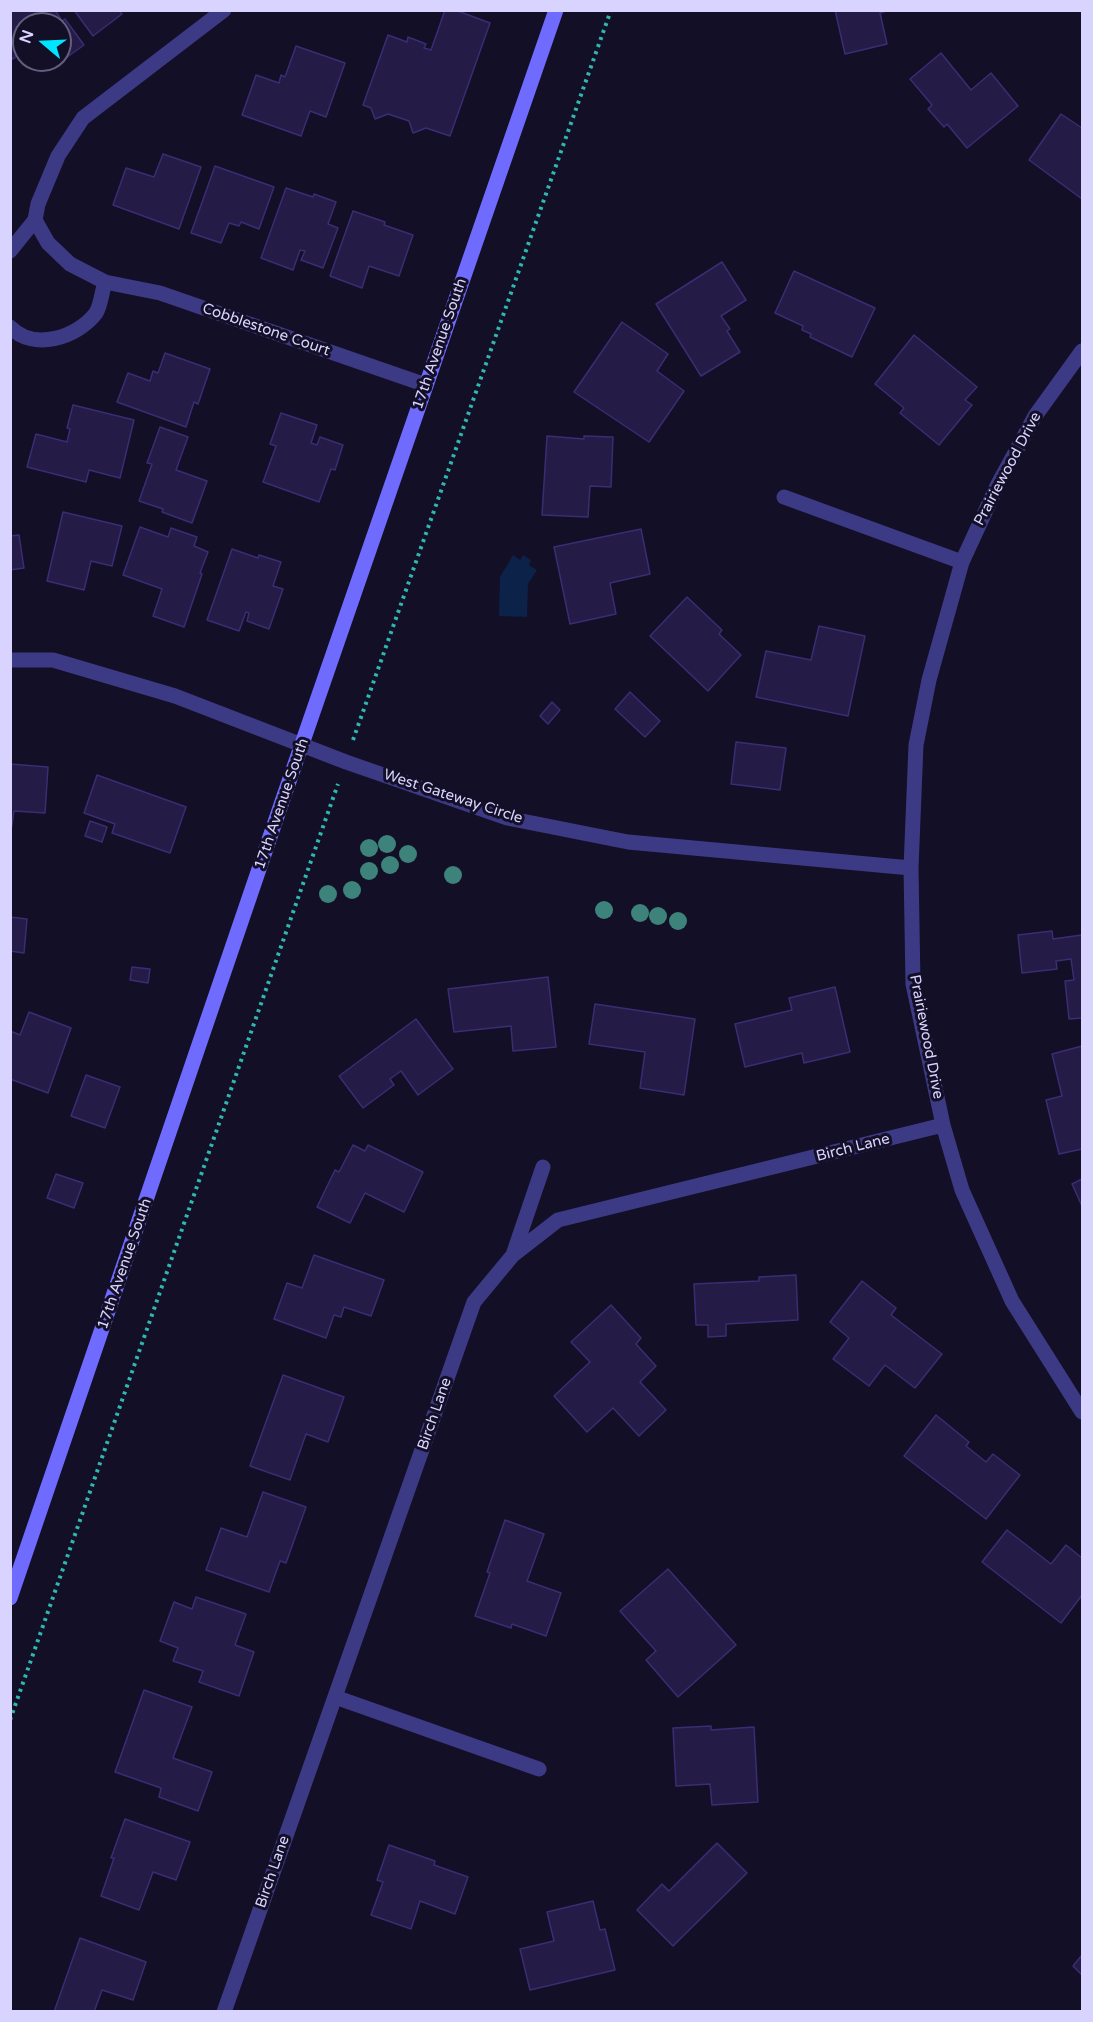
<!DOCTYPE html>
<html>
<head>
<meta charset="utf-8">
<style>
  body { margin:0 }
  #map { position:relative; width:1093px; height:2022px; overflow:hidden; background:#130f26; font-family:"Varela Round",sans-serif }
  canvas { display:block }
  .frame { position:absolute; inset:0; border:12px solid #d9d4ff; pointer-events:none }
  .north { position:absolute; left:12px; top:12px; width:60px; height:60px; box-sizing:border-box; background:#130f26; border:2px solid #625e7d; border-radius:50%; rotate:289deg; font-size:16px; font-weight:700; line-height:24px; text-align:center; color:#d9d4ff }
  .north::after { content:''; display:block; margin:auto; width:21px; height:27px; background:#00e5ff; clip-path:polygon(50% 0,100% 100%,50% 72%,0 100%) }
</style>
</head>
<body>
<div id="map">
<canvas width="1093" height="2022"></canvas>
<div class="frame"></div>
<div class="north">N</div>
</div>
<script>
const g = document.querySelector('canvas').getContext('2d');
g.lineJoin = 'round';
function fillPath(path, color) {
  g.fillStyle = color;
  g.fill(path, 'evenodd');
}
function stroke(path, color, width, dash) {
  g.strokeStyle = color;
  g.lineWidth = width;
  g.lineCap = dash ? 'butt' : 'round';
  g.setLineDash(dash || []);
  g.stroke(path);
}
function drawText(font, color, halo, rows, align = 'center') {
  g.font = font + ' "Varela Round",sans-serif';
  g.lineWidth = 6;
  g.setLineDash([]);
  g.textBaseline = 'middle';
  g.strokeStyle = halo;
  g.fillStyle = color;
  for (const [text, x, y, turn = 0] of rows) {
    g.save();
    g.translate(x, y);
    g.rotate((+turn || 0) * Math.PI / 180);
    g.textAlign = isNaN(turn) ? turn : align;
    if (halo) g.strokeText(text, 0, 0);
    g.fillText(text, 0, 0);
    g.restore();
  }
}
fillPath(new Path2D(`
  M 513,555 L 520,560 L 523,555 L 531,560 L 529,565 L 537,570 L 528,584 L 527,617 L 499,616 L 500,577 Z`), '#0c2248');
const building = new Path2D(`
  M 10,10 L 55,10 L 62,21 L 65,19 L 84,45 L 56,65 L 52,60 L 60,60 L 60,24 L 24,24 L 24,51 L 13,59 L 10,56 Z
  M 74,10 L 119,10 L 122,14 L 93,36 Z
  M 445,10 L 455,10 L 490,23 L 450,136 L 426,128 L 413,133 L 409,121 L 388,114 L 375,119 L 371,108 L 363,105 L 388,35 L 407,42 L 408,37 L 426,44 L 424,48 L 431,50 Z
  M 835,10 L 889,10 L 880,13 L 887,44 L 845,54 Z
  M 296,46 L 345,63 L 326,117 L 310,111 L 301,136 L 242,115 L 256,75 L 279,83 L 281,75 L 285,77 Z
  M 941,53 L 971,90 L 991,73 L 1018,106 L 967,148 L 947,124 L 944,127 L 928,109 L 932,105 L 910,79 Z
  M 1061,114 L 1082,128 L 1082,199 L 1029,160 Z
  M 163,154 L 201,167 L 179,229 L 113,205 L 126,168 L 154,177 Z
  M 215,166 L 274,187 L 259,229 L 241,222 L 239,226 L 229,223 L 221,243 L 191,233 Z
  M 286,188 L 313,197 L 314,194 L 336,202 L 328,224 L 338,228 L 323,268 L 301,260 L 305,251 L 300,250 L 293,270 L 261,258 Z
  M 353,211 L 385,222 L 384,225 L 413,235 L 399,276 L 369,266 L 362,288 L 330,276 Z
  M 722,262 L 746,300 L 721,316 L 730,329 L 727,331 L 740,352 L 701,376 L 656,304 Z
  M 794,271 L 875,308 L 852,357 L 810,337 L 811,334 L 802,330 L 803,326 L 775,313 Z
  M 622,322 L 668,354 L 657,371 L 684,391 L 649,442 L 574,392 Z
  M 914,335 L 977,387 L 965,400 L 972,405 L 939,445 L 900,413 L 904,408 L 875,384 Z
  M 165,353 L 210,369 L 198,404 L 194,402 L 186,427 L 117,402 L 128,373 L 150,381 L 153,371 L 158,373 Z
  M 73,405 L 134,420 L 120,478 L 89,470 L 86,482 L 27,467 L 36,434 L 67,442 L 70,429 L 67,428 Z
  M 281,413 L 317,425 L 311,443 L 317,445 L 320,437 L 343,445 L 335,470 L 331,469 L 319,502 L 263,482 L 276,446 L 270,444 Z
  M 160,427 L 188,437 L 176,470 L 207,481 L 192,523 L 162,512 L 163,509 L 139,501 L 152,464 L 147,463 Z
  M 547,436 L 584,439 L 584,436 L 613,437 L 611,487 L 590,486 L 588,517 L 542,515 Z
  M 63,512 L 122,526 L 112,566 L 91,561 L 84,590 L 47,581 Z
  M 140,527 L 168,537 L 171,528 L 197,537 L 194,546 L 208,552 L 200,573 L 202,574 L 184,627 L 153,616 L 162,589 L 123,575 Z
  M 641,529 L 650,574 L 610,583 L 616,614 L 570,624 L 554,547 Z
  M 19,535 L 24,568 L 10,570 L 10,536 Z
  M 232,549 L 258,558 L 259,555 L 281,562 L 273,586 L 283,589 L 269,629 L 247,621 L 249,613 L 246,612 L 239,631 L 207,620 Z
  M 687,597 L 722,630 L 719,634 L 741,655 L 708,691 L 650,636 Z
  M 819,626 L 865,636 L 848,716 L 756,697 L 766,651 L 811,660 Z
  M 630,692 L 660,721 L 645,737 L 615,709 Z
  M 552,702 L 560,710 L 548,724 L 540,716 Z
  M 736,742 L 786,748 L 780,790 L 731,784 Z
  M 10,764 L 48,767 L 45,813 L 14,811 L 10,838 Z
  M 97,775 L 186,807 L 170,853 L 112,833 L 115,824 L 84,813 Z
  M 90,821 L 107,827 L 102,842 L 85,836 Z
  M 10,917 L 27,919 L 24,953 L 10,951 Z
  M 1052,931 L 1053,939 L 1082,935 L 1082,1018 L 1069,1019 L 1065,981 L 1074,980 L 1071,959 L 1056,961 L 1057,969 L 1022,973 L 1018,935 Z
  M 132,967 L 150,969 L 148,983 L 130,980 Z
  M 548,977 L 556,1047 L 513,1051 L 511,1026 L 454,1032 L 448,989 Z
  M 835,987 L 850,1052 L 804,1063 L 802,1053 L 745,1067 L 735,1024 L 792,1010 L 789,998 Z
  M 595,1004 L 695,1019 L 684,1095 L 640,1088 L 645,1052 L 589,1044 Z
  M 29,1012 L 71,1028 L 48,1093 L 10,1079 L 10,1031 L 20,1035 Z
  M 416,1019 L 453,1069 L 418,1095 L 401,1071 L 390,1079 L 394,1085 L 363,1108 L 339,1076 Z
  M 1082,1046 L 1082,1149 L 1059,1154 L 1046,1100 L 1062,1096 L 1052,1054 Z
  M 86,1075 L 120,1087 L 105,1128 L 71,1116 Z
  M 353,1145 L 365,1151 L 368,1145 L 423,1172 L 404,1212 L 365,1193 L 350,1223 L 317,1207 L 335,1170 L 339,1172 Z
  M 56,1174 L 83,1183 L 74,1208 L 47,1198 Z
  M 1082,1179 L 1082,1206 L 1072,1184 Z
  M 314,1255 L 384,1280 L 371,1316 L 344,1307 L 341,1317 L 334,1315 L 326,1338 L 274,1319 L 287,1283 L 302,1288 Z
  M 796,1275 L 798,1320 L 726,1324 L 726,1336 L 708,1337 L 708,1325 L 696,1325 L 694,1284 L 759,1281 L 759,1277 Z
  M 862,1281 L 896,1308 L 891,1315 L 942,1354 L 915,1388 L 885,1365 L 869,1386 L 833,1359 L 849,1338 L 830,1322 Z
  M 611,1305 L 641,1338 L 636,1344 L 656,1366 L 640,1382 L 666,1410 L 639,1436 L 613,1408 L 587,1432 L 554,1396 L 590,1362 L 571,1342 Z
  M 283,1375 L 344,1397 L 328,1442 L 306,1434 L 290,1480 L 250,1466 Z
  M 936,1415 L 969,1442 L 966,1446 L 986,1462 L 993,1454 L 1020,1475 L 986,1519 L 904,1456 Z
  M 263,1492 L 306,1507 L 286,1563 L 280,1561 L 269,1592 L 206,1570 L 221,1528 L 247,1537 Z
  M 505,1520 L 544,1534 L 527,1581 L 561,1593 L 546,1636 L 512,1624 L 511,1628 L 475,1616 L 490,1573 L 487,1572 Z
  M 1007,1530 L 1051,1564 L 1066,1545 L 1082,1558 L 1082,1595 L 1061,1623 L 982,1562 Z
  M 668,1569 L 736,1645 L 678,1697 L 646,1660 L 656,1651 L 620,1611 Z
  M 196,1597 L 246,1614 L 235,1645 L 254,1652 L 239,1696 L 199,1682 L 203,1671 L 173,1661 L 178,1648 L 160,1641 L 174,1602 L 192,1609 Z
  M 144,1690 L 192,1707 L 173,1758 L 212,1772 L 198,1811 L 159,1797 L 161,1788 L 115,1772 Z
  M 711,1726 L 711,1730 L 754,1727 L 758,1802 L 712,1805 L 710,1784 L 676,1786 L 673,1728 Z
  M 125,1819 L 190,1842 L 176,1880 L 153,1872 L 139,1910 L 101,1896 L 114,1858 L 111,1858 Z
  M 717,1843 L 747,1873 L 673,1946 L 637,1910 L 662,1884 L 669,1891 Z
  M 389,1845 L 435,1861 L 434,1865 L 468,1877 L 455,1914 L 420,1901 L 411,1929 L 371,1915 L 383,1882 L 377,1880 Z
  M 593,1901 L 600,1930 L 605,1929 L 615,1970 L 530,1990 L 520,1949 L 554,1941 L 547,1912 Z
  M 80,1938 L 146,1962 L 133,2000 L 102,1990 L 94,2012 L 54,2012 Z
  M 1082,1955 L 1082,1975 L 1073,1966 Z`);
fillPath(building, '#241b47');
stroke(building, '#3b2d73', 1.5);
stroke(new Path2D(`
  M 353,740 L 611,10
  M 10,1720 L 338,784`), '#2fb8b0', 4, [3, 4.5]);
stroke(new Path2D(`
  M 10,251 L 35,220
  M 10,327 C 34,352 78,337 96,313 C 101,305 102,291 105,282`), '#3d3a85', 15);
stroke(new Path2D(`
  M 224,10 L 83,118 L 58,156 L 38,204 L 35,220 L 48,243 L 70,264 L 105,282 L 160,293 L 426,385
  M 1082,351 L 1035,416 L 998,484 L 962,562 L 929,680 L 916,745 L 911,868 L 913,984 L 943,1125 L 962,1190 L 1012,1301 L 1082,1412
  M 784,497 L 962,562
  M 10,660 L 53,660 L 175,696 L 346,762 L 507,818 L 628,842 L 911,868
  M 513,1255 L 543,1167
  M 335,1697 L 539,1769
  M 224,2012 L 474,1302 L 513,1255 L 558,1220 L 943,1125`), '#3d3a85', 15);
stroke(new Path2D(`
  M 10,1598 L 285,793 L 556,10`), '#6f6bff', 15);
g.fillStyle = '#3d827b';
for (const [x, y] of [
  [387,844],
  [369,848],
  [408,854],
  [390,865],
  [369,871],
  [453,875],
  [352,890],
  [328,894],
  [604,910],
  [640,913],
  [658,916],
  [678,921]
]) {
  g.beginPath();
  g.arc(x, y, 9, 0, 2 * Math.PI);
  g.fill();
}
drawText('15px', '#d9d4ff', '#130f26', [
  ["Cobblestone Court",266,330,19],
  ["17th Avenue South",440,344,-71],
  ["Prairiewood Drive",1008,469,-62],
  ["West Gateway Circle",453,797,18],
  ["17th Avenue South",282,804,-71],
  ["Prairiewood Drive",926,1037,79],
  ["Birch Lane",853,1148,-14],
  ["17th Avenue South",125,1264,-71],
  ["Birch Lane",435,1414,-71],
  ["Birch Lane",273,1872,-71]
]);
</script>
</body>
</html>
